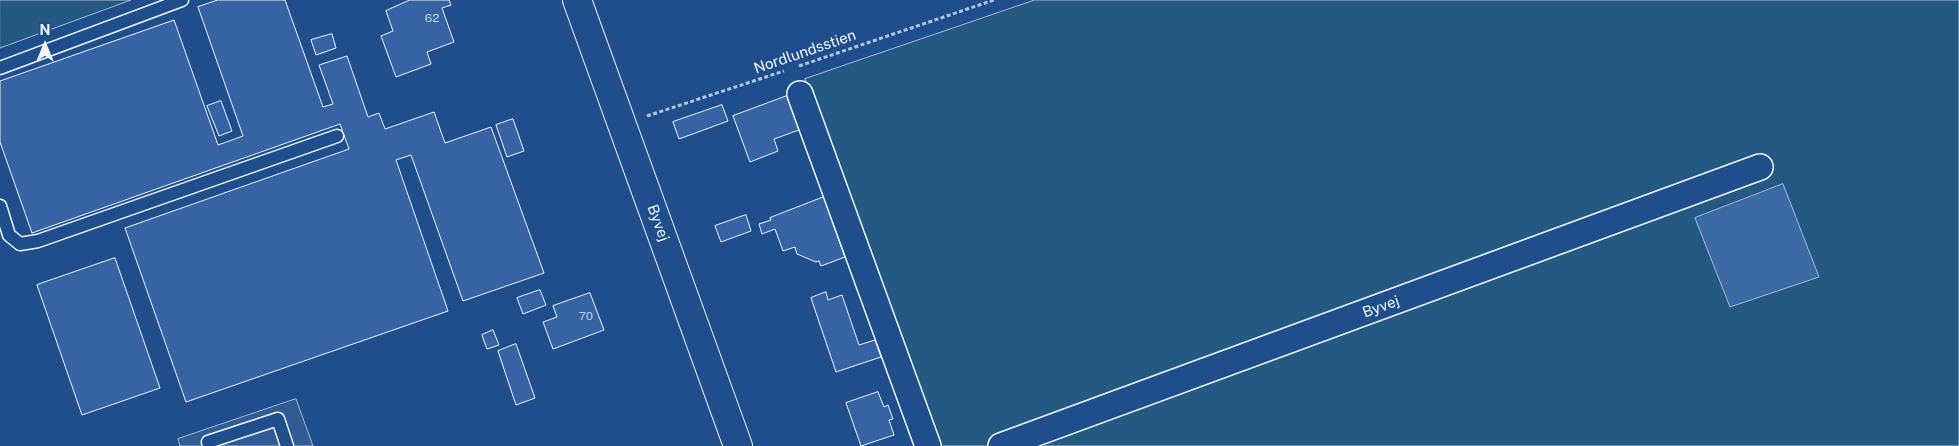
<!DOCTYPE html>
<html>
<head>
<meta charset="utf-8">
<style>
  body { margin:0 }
  #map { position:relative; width:1959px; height:446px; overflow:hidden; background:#1f4e8c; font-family:"Public Sans",sans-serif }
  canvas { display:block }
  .north { position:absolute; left:20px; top:20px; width:50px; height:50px; -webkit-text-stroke:4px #1f4e8c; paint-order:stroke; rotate:0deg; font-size:14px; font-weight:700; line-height:20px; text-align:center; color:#f2f6ff }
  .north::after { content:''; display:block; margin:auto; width:18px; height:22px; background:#f2f6ff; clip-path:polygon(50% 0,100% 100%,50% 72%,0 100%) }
</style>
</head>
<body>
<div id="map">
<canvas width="1959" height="446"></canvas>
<div class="north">N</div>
</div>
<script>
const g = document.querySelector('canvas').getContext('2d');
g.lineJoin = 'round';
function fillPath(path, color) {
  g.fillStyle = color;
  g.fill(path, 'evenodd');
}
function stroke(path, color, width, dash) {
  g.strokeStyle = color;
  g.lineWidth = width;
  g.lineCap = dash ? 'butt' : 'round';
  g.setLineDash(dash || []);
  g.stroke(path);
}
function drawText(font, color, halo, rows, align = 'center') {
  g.font = font + ' "Public Sans",sans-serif';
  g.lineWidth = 4;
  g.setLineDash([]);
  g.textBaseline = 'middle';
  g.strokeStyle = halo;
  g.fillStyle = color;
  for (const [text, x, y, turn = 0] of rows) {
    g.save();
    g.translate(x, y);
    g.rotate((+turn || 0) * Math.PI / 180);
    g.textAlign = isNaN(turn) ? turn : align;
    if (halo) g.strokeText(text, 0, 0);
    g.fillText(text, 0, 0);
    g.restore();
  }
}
const green = new Path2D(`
  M 0,0 L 131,0 L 0,48 Z
  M 1035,0 L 1959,0 L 1959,446 L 935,446 L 805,79 Z`);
fillPath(green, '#245a82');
stroke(green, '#a8bbd7', 1);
const parking = new Path2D(`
  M 296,399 L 313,446 L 180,446 L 178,439 Z`);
fillPath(parking, '#305b95');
stroke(parking, '#a8bbd7', 1);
const water = new Path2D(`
  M 1783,184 L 1819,277 L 1730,307 L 1695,218 Z`);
fillPath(water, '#3b69a3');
stroke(water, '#a8bbd7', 1);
const building = new Path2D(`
  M 218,0 L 285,0 L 323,107 L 333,104 L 319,65 L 347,56 L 368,117 L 379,113 L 385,129 L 434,112 L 445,143 L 491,127 L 544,273 L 463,301 L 411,155 L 396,160 L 448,311 L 186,402 L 125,228 L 349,149 L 340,124 L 32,233 L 0,142 L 0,81 L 174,20 L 218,145 L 243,136 L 198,7 Z
  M 410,0 L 449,0 L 451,5 L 442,8 L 454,42 L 427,52 L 431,64 L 396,77 L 381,36 L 393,31 L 386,11 Z
  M 332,34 L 336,48 L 316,55 L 311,40 Z
  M 787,96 L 799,130 L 774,139 L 778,151 L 750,162 L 733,116 Z
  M 221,101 L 232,131 L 219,136 L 207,106 Z
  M 722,105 L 728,121 L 679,139 L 673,122 Z
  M 513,119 L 524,151 L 507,157 L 496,125 Z
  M 824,197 L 845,257 L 821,266 L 819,261 L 816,262 L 797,254 L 795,247 L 783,251 L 775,229 L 762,234 L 759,224 L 771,220 L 770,218 Z
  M 746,215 L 751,231 L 721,242 L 715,226 Z
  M 115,258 L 160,388 L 82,415 L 37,285 Z
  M 540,290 L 546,305 L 523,314 L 517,298 Z
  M 826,292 L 828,300 L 842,295 L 859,345 L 875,340 L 881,357 L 836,372 L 811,298 Z
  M 590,293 L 604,330 L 553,349 L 543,322 L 557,317 L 553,306 Z
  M 493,330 L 499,345 L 487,349 L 482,335 Z
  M 516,344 L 535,398 L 516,405 L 498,351 Z
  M 878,392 L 884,407 L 888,405 L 893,419 L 889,420 L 894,435 L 861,446 L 846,403 Z`);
fillPath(building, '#3563a3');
stroke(building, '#f2f6ff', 1);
const service = new Path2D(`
  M 0,68 L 182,0
  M 0,206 L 9,235 L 20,244 L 38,241 L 337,136
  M 209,446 L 208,442 L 278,419 L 287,446`);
const minor = new Path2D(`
  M 800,94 L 928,446
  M 1001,446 L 1760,167`);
const tertiary = new Path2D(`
  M 577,0 L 738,446`);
stroke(service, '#f2f6ff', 15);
stroke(minor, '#f2f6ff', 28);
stroke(tertiary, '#f2f6ff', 30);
stroke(new Path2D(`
  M 799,66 L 994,0
  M 647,116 L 784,71`), '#b3c4dc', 3, [4, 2.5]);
stroke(service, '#1f4e8c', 12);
stroke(minor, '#1f4e8c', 25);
stroke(tertiary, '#1f4e8c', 28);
drawText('12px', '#c3d1e8', null, [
  ["62",432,18],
  ["70",586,316]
]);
drawText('15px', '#f2f6ff', '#1f4e8c', [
  ["Nordlundsstien",805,52,-19],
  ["Byvej",658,223,70],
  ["Byvej",1381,307,-20]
]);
</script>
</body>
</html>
